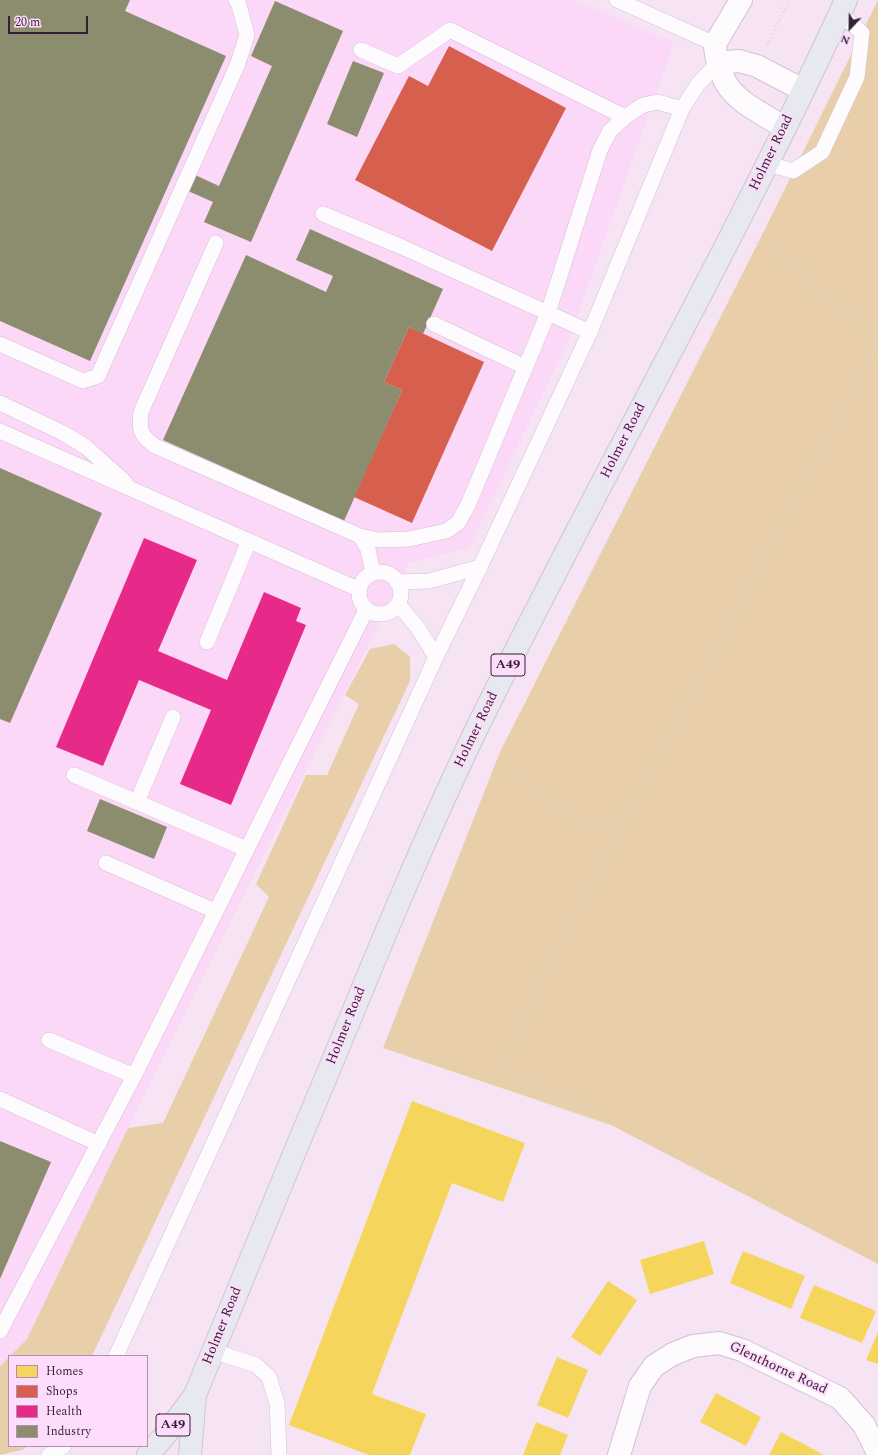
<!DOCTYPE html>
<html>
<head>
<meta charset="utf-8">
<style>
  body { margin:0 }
  #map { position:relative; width:878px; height:1455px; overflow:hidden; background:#f6e4f5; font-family:Spectral,serif }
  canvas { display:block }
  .legend { position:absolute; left:8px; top:1355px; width:140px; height:92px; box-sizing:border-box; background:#fedcfb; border:1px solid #ad90ab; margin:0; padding:5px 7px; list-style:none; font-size:12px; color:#341f33 }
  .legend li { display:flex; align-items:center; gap:8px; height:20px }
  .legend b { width:20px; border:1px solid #ad90ab }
  .north { position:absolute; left:830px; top:8px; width:40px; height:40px; -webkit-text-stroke:3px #fedcfb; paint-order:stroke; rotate:202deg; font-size:11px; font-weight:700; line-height:16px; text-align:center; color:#341f33 }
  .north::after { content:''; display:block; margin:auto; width:14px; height:18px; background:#341f33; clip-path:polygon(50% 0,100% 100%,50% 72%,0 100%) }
  .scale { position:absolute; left:8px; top:16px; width:80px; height:18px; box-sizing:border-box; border:2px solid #341f33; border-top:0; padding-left:5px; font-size:12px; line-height:14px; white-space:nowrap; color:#341f33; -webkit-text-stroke:3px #fedcfb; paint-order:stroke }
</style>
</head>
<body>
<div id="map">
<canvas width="878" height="1455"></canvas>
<ul class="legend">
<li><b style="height:11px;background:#f6d55c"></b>Homes</li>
<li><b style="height:11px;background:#d6604d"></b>Shops</li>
<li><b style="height:11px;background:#e7298a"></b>Health</li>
<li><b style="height:11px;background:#8c8c6e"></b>Industry</li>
</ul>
<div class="north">N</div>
<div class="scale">20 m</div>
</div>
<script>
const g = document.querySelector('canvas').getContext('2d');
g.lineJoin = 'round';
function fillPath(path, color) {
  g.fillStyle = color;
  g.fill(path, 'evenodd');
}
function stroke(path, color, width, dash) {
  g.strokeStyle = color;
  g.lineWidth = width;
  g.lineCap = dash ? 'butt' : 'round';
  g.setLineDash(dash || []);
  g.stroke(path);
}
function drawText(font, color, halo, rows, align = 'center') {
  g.font = font + ' Spectral,serif';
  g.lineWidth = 4;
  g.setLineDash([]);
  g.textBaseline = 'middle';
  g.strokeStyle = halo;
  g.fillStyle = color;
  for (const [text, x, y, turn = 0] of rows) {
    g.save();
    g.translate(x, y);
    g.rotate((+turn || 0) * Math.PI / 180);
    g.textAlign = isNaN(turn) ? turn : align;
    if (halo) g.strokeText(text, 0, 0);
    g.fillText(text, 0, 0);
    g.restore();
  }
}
fillPath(new Path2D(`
  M 0,0 L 575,0 L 674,43 L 569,339 L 469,548 L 409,563 L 128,1128 L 27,1339 L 0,1366 Z`), '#fbd7f8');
fillPath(new Path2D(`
  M 878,0 L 878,1264 L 611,1125 L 383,1048 L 500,752 L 761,237 Z
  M 394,644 L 410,657 L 410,681 L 92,1356 L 10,1356 L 27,1339 L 128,1128 L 163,1123 L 269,897 L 256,884 L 306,775 L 327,775 L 359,704 L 345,695 L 370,649 Z
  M 9,1357 L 9,1446 L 28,1446 L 22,1450 L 0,1455 L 0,1366 Z`), '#e9cfa9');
fillPath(new Path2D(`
  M 412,1101 L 525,1143 L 503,1202 L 452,1183 L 372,1394 L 426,1414 L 410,1455 L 369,1455 L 289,1425 Z
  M 704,1241 L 714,1274 L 650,1294 L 640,1260 Z
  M 743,1251 L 805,1276 L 791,1309 L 730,1283 Z
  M 608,1281 L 637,1300 L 600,1356 L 571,1337 Z
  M 814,1285 L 876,1311 L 862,1343 L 800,1318 Z
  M 878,1332 L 878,1364 L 866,1360 Z
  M 557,1357 L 588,1370 L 568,1418 L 537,1405 Z
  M 716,1393 L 761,1417 L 746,1446 L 700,1422 Z
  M 536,1422 L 568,1435 L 560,1455 L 523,1455 Z
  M 781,1432 L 824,1455 L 769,1455 Z`), '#f6d55c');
fillPath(new Path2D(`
  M 449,46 L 566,108 L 492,251 L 355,180 L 409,76 L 428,86 Z
  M 409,327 L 484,362 L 412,523 L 354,497 L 402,390 L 384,382 Z`), '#d6604d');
fillPath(new Path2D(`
  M 144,538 L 197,560 L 158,651 L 227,680 L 264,592 L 301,608 L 296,621 L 306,625 L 231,805 L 180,784 L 211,710 L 139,680 L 103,766 L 56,747 Z`), '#e7298a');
fillPath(new Path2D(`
  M 0,0 L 130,0 L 125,11 L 226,56 L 90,361 L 0,321 Z
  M 275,1 L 343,31 L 251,242 L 204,222 L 213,202 L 188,191 L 195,175 L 219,186 L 272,66 L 251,56 Z
  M 353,61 L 384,73 L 357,137 L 327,124 Z
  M 310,229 L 443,289 L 423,334 L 409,327 L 384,382 L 402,390 L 344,521 L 163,440 L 246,255 L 326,292 L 333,276 L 296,260 Z
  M 0,468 L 102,513 L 10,723 L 0,719 Z
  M 100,799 L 167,827 L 154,859 L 87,831 Z
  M 0,1141 L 51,1162 L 0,1279 Z`), '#8c8c6e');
const service = new Path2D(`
  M 617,0 L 715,44
  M 361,50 L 398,66 L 450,30 L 625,117
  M 768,164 L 793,171 L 822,152 L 857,77 L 862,33 L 840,13
  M 323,214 L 402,247 L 590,332
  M 216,243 L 141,412 C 139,431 140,435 155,446 L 360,536 L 368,549 L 373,573
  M 434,324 L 525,367
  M 0,344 L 83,381 L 98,376 L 237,66 L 247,35 L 239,5 L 236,0
  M 0,403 L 63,433 L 86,447 L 125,482
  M 0,431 L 358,589
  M 360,536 L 378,540 L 409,539 L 446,531 L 458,523 L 468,505 L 548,313 L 600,150 L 610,131 L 625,117 L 643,105 L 658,102 L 682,109
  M359 593a21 21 0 1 1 42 0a21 21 0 1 1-42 0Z
  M 397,582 L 429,581 L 480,567
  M 398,604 L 418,628 L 436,657
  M 207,642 L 249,541
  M 74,775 L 246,849
  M 137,802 L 173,717
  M 106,863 L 215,911
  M 49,1040 L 134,1076
  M 0,1099 L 99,1144
  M 0,1331 L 134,1076 L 366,610
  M 213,1351 L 256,1365 L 269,1377 L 277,1403 L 279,1455
  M 116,1356 L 436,657 L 480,567 L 590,332 L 682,109 L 698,84 L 718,63
  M 49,1455 L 64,1446`);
const minor = new Path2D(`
  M 741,0 L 715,44 C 715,53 717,61 720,69 C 722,73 723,79 726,83 C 737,103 767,116 785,128
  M 718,63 L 739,61 L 757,66 L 803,90
  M 619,1455 L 640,1386 L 654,1366 L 673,1354 L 693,1346 L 719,1343 L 742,1350 L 840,1398 L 864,1425 L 878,1453`);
const trunk = new Path2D(`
  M 148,1455 L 166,1434 L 195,1395 C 241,1282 287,1170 334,1058 C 379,948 424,839 475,732 C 595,486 732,249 846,0
  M 190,1455 L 195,1395`);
stroke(service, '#d3c1d2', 16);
stroke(minor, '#d3c1d2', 24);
stroke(trunk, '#cfc4ce', 24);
stroke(new Path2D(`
  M 767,45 L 789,0
  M 504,774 L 529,785 L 564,812 L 589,824 L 613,821 L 634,802
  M 595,1109 L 524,1081 L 512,1073 L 506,1065 L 542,976 L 872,355 L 876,336 L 866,324 L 812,288 L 807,271 L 755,242`), '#dad4da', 2.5, [1, 3]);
stroke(service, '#fefbfe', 15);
stroke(minor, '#fefbfe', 22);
stroke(trunk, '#e8e8f0', 22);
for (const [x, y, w] of [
  [508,665,34],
  [173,1425,34]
]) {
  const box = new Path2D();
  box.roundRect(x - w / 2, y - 11, w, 22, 3);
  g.fillStyle = '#fedcfb';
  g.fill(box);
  stroke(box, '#341f33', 1);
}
drawText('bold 13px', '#341f33', null, [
  ["A49",508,665],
  ["A49",173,1425]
]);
drawText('14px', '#341f33', '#fedcfb', [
  ["Holmer Road",772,153,-64],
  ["Holmer Road",624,441,-63],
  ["Holmer Road",477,730,-64],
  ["Holmer Road",347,1026,-68],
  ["Holmer Road",223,1326,-68],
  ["Glenthorne Road",778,1369,25]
]);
</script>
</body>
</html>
